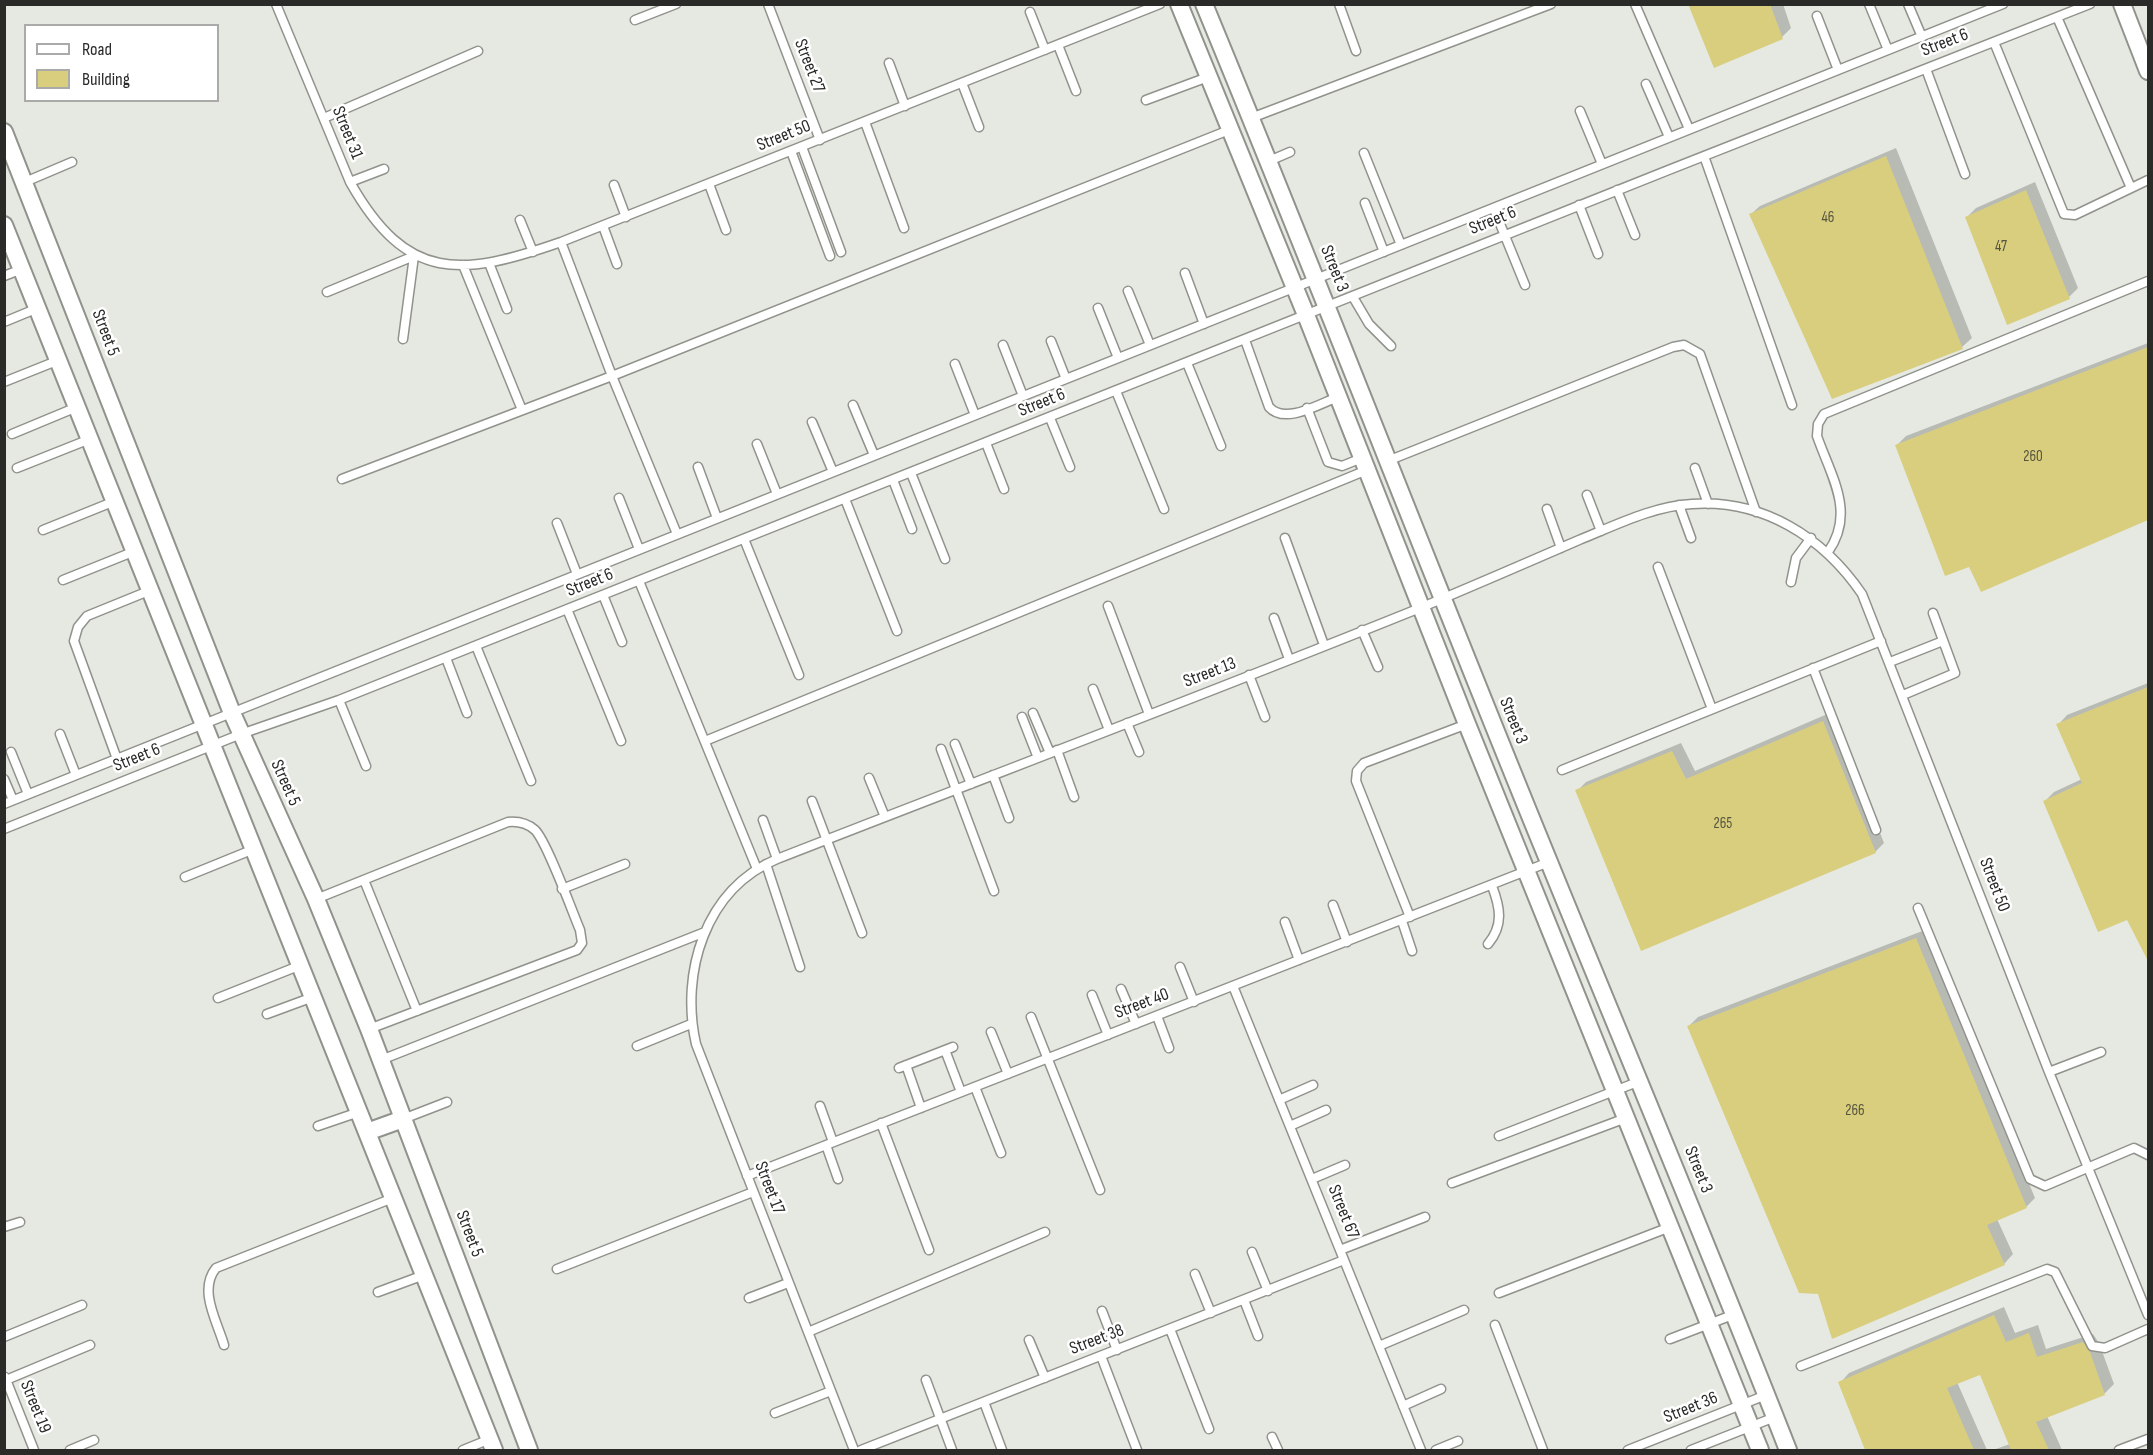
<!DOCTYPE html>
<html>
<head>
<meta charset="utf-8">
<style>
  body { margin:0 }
  #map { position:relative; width:2153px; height:1455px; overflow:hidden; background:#e6e9e1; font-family:"Sofia Sans Condensed",sans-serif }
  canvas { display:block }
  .frame { position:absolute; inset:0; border:6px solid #2a2b28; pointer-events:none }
  .legend { position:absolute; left:24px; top:24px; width:195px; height:78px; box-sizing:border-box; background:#fff; border:2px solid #aaaaa9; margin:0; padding:8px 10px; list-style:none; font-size:18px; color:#2a2b28 }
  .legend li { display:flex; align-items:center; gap:12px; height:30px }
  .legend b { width:30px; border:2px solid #aaaaa9 }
</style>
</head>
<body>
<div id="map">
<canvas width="2153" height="1455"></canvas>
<div class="frame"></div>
<ul class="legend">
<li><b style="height:8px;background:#fff"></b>Road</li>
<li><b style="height:16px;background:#d9ce7e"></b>Building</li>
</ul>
</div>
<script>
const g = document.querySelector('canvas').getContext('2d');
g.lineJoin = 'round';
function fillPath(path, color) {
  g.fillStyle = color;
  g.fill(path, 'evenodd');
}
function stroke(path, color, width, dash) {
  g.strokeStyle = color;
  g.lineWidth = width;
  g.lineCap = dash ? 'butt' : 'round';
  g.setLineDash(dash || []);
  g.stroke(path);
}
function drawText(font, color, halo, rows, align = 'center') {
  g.font = font + ' "Sofia Sans Condensed",sans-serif';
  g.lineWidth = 5;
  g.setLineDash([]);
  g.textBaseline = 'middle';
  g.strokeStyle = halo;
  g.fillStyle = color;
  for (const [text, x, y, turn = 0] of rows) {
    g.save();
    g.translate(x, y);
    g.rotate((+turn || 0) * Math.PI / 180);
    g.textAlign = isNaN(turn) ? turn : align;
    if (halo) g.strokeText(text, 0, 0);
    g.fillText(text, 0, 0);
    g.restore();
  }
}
fillPath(new Path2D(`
  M 1689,4 L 1783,4 L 1791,28 L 1782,37 Z
  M 1896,148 L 1972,338 L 1962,347 L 1832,397 L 1750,215 L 1760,206 Z
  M 2035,182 L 2078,288 L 2069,297 L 1967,217 L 1976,208 Z
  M 2148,343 L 2148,518 L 1982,590 L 1970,565 L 1897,445 L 1906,436 Z
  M 2148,683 L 2148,958 L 2127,919 L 2045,801 L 2054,792 L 2082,779 L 2058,725 L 2067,715 Z
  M 1832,712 L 1884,843 L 1875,852 L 1577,791 L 1586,782 L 1681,743 L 1695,771 Z
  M 1925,930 L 2035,1198 L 2026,1207 L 1997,1219 L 2013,1254 L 2004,1264 L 1819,1293 L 1689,1026 L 1698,1017 Z
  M 2004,1307 L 2015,1333 L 2038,1325 L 2046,1349 L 2093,1334 L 2099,1343 L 2114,1384 L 2105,1393 L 2047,1416 L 2062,1450 L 1993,1450 L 2010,1444 L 1980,1373 L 1957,1382 L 1987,1450 L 1867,1450 L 1840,1383 L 1849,1373 Z`), '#0003');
fillPath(new Path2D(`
  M 1688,4 L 1770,4 L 1783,39 L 1714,68 Z
  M 1886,156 L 1963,349 L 1832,399 L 1749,214 Z
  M 2026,190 L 2070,299 L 2007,325 L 1965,217 Z
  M 2148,347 L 2148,520 L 1981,592 L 1969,567 L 1945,576 L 1895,445 Z
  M 2148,687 L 2148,961 L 2127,920 L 2098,932 L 2043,801 L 2082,783 L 2056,724 Z
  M 1823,721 L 1876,853 L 1641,951 L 1575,790 L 1672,751 L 1686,779 Z
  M 1916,938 L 2027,1208 L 1987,1225 L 2005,1265 L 1832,1339 L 1818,1294 L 1799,1293 L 1687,1026 Z
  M 1994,1315 L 2006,1342 L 2029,1333 L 2037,1357 L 2083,1342 L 2090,1352 L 2105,1395 L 2036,1422 L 2049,1450 L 2011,1450 L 1980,1375 L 1947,1388 L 1974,1450 L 1865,1450 L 1838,1382 Z`), '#d9ce7e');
const service = new Path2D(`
  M 276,4 L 350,182 C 407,283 461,277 561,242 L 1160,4
  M 768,4 L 820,140
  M 1339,4 L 1356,51
  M 1635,4 L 1689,129
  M 1869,4 L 1888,50
  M 1908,4 L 1922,37
  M 1030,12 L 1045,50
  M 1817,16 L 1838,70
  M 2057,17 L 2131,188
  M 635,20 L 676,4
  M 1994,42 L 2064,214 L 2075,215 L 2148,180
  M 1058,45 L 1076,91
  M 889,63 L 905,106
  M 1926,69 L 1965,174
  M 962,83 L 979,127
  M 1646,84 L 1669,137
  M 1146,100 L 1208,77
  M 1580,111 L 1602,164
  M 324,118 L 478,51
  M 1251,118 L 1551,4
  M 865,122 L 904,228
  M 802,147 L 841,252
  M 791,151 L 830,256
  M 1364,153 L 1401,245
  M 1704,156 L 1792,405
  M 1269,161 L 1290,152
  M 25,182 L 72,162
  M 350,182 L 384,169
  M 709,184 L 726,230
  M 614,185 L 626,217
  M 1617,190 L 1635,235
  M 1365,203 L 1384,252
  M 1579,205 L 1598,254
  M 1494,209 L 1525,285
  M 520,220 L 533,252
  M 603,226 L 617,264
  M 561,242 L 612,376 L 677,534
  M 489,263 L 507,309
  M 463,265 L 522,410
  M 1185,273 L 1204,324
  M 4,276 L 22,269
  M 1128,291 L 1150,345
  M 327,292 L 414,256
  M 1353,297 L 1369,324 L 1391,346
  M 1098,308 L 1118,358
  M 4,322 L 38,308
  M 403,339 L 414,256
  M 1245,340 L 1269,407 C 1285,425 1319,404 1338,397
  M 1051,341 L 1066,379
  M 1003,345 L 1023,396
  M 1187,363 L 1221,446
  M 955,364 L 975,415
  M 4,382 L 59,360
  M 1116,391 L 1164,509
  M 853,405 L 874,455
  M 1307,408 L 1328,462 L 1342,466 L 1362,458
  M 1050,418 L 1070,467
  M 812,422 L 833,472
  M 12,434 L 77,407
  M 986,443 L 1004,489
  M 757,444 L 777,494
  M 1390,460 L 1673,347 L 1684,345 L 1700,354 L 1756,512
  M 698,467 L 717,518
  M 17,468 L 90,439
  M 1695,468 L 1708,504
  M 911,473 L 945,559
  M 342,479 L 612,376 L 1229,130
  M 893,480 L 912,529
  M 1587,495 L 1601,531
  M 619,498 L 639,549
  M 845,499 L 897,631
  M 1679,505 L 1691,538
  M 1547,509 L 1561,548
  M 557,523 L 577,574
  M 43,530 L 115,501
  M 1285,538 L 1324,645
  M 744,539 L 799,675
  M 1828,552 C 1856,513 1831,476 1817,436 L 1818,424 L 1824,414 L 2148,281
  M 1658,567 L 1712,709
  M 63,580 L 135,551
  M 639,581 L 757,869
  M 1791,582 L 1796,558 L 1811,538
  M 603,595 L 622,642
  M 1108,606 L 1149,714
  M 567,609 L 621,741
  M 1274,618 L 1289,659
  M 1362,630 L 1378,667
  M 476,646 L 531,781
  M 446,658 L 467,713
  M 1890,662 L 1943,641
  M 1813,668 L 1876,830
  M 1249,675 L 1265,717
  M 1093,689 L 1109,730
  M 1903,695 L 1955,673 L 1933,613
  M 339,700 L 366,766
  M 1033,713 L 1050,753
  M 1022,717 L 1038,758
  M 1127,723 L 1139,752
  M 60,734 L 76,775
  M 705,741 L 1367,470
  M 955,744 L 971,784
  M 941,749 L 994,891
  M 1057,750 L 1074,797
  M 11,752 L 28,794
  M 117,759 L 74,641 L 78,627 L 87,616 L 151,590
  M 1562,770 L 1881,641
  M 993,775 L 1009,818
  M 869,778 L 885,817
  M 4,779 L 13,800
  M 812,801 L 862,933
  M 4,804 L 2003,4
  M 763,820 L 777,859
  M 4,829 L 241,734 L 339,700 C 922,468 1505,233 2090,4
  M 766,864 L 800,967
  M 185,877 L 254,849
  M 364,880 L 417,1011
  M 562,889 L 625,864
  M 316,899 L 508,822 C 519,821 527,823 535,830 C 547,842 572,911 580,930 L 582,943 L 577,950 L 369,1029
  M 1333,905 L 1347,942
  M 1918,908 L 2030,1179 L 2045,1186 L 2134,1148 L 2148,1155
  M 1410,917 L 1356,781 L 1357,771 L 1364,763 L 1467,724
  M 1402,921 L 1412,951
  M 1285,922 L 1299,960
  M 1488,944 C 1504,925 1500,907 1492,886
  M 1180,967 L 1194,1002
  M 1233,986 L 1421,1450
  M 1121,989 L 1136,1024
  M 1092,995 L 1108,1035
  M 218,998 L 301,965
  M 267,1014 L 313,997
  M 1157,1016 L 1169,1048
  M 1031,1017 L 1100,1190
  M 991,1032 L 1008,1074
  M 637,1046 L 691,1024
  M 945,1050 L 961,1092
  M 381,1060 L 705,932
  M 906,1065 L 921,1108
  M 899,1068 L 953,1047
  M 2049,1072 L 2101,1052
  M 975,1087 L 1001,1153
  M 1279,1100 L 1313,1085
  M 820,1106 L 833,1142
  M 403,1119 L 447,1102
  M 881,1123 L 929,1250
  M 318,1126 L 359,1112
  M 1290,1126 L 1326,1110
  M 1499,1136 L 1640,1081
  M 826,1145 L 838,1179
  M 747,1176 L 1549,862
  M 1312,1179 L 1345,1165
  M 1452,1183 L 1626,1118
  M 4,1227 L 20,1222
  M 1340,1250 L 1425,1217
  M 1252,1252 L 1268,1291
  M 557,1269 L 753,1192
  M 1195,1274 L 1211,1313
  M 378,1292 L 424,1275
  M 1499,1293 L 1670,1227
  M 749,1298 L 788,1283
  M 1244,1300 L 1258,1336
  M 1102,1311 L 1117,1350
  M 1495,1325 L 1543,1450
  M 1170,1329 L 1209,1429
  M 808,1332 L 1045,1232
  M 4,1337 L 82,1305
  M 1670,1339 L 1735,1314
  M 1029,1340 L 1045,1378
  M 224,1345 C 217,1321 198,1290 216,1268 L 393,1198
  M 1379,1346 L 1464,1310
  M 1101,1356 L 1137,1450
  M 1801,1366 L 2047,1269 L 2055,1272 L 2092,1346 L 2105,1348 L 2148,1329
  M 5,1377 L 34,1450
  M 6,1380 L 90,1345
  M 926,1380 L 952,1450
  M 984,1402 L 1002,1450
  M 1403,1406 L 1441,1389
  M 775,1413 L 831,1391
  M 1272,1437 L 1278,1450
  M 70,1450 L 94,1440
  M 463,1450 L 490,1439
  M 854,1450 L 696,1044 C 680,973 705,889 777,859 C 992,775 1207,694 1420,608 C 1473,586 1526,563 1579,540 C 1614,526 1653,506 1692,504 C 1763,499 1823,537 1862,594 L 2049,1072 L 2148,1315
  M 861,1450 L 1344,1260
  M 1436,1450 L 1458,1441
  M 1628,1450 L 1766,1395
  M 1691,1450 L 1775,1417
  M 2119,1450 L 2148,1439`);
const minor = new Path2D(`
  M 1179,4 L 1306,315 L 1467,724 L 1760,1450
  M 1204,4 C 1322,289 1432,577 1549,862 C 1629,1058 1711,1253 1788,1450
  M 2122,4 L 2148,71
  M 4,132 L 232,713 L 316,899 L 369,1029 L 529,1450
  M 4,225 L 494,1450
  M 367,1132 L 403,1119`);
stroke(service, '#90938c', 11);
stroke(minor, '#90938c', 20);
stroke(service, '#fff', 8);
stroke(minor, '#fff', 16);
drawText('15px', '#56543e', null, [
  ["46",1828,218],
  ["47",2001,247],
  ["260",2033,457],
  ["265",1723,824],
  ["266",1855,1111]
]);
drawText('18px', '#2a2b28', '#fff', [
  ["Street 6",1945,43,-21],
  ["Street 27",809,66,69],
  ["Street 31",347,133,68],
  ["Street 50",784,136,-22],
  ["Street 6",1493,221,-22],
  ["Street 3",1334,269,68],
  ["Street 5",105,333,69],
  ["Street 6",1042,403,-22],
  ["Street 6",590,583,-22],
  ["Street 13",1210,673,-21],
  ["Street 3",1513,721,68],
  ["Street 6",137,758,-22],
  ["Street 5",285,783,66],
  ["Street 50",1994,885,69],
  ["Street 40",1142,1004,-21],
  ["Street 3",1698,1170,68],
  ["Street 17",769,1188,69],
  ["Street 67",1343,1212,68],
  ["Street 5",469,1234,69],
  ["Street 38",1097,1340,-21],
  ["Street 19",35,1407,68],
  ["Street 36",1691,1408,-22]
]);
</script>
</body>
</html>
